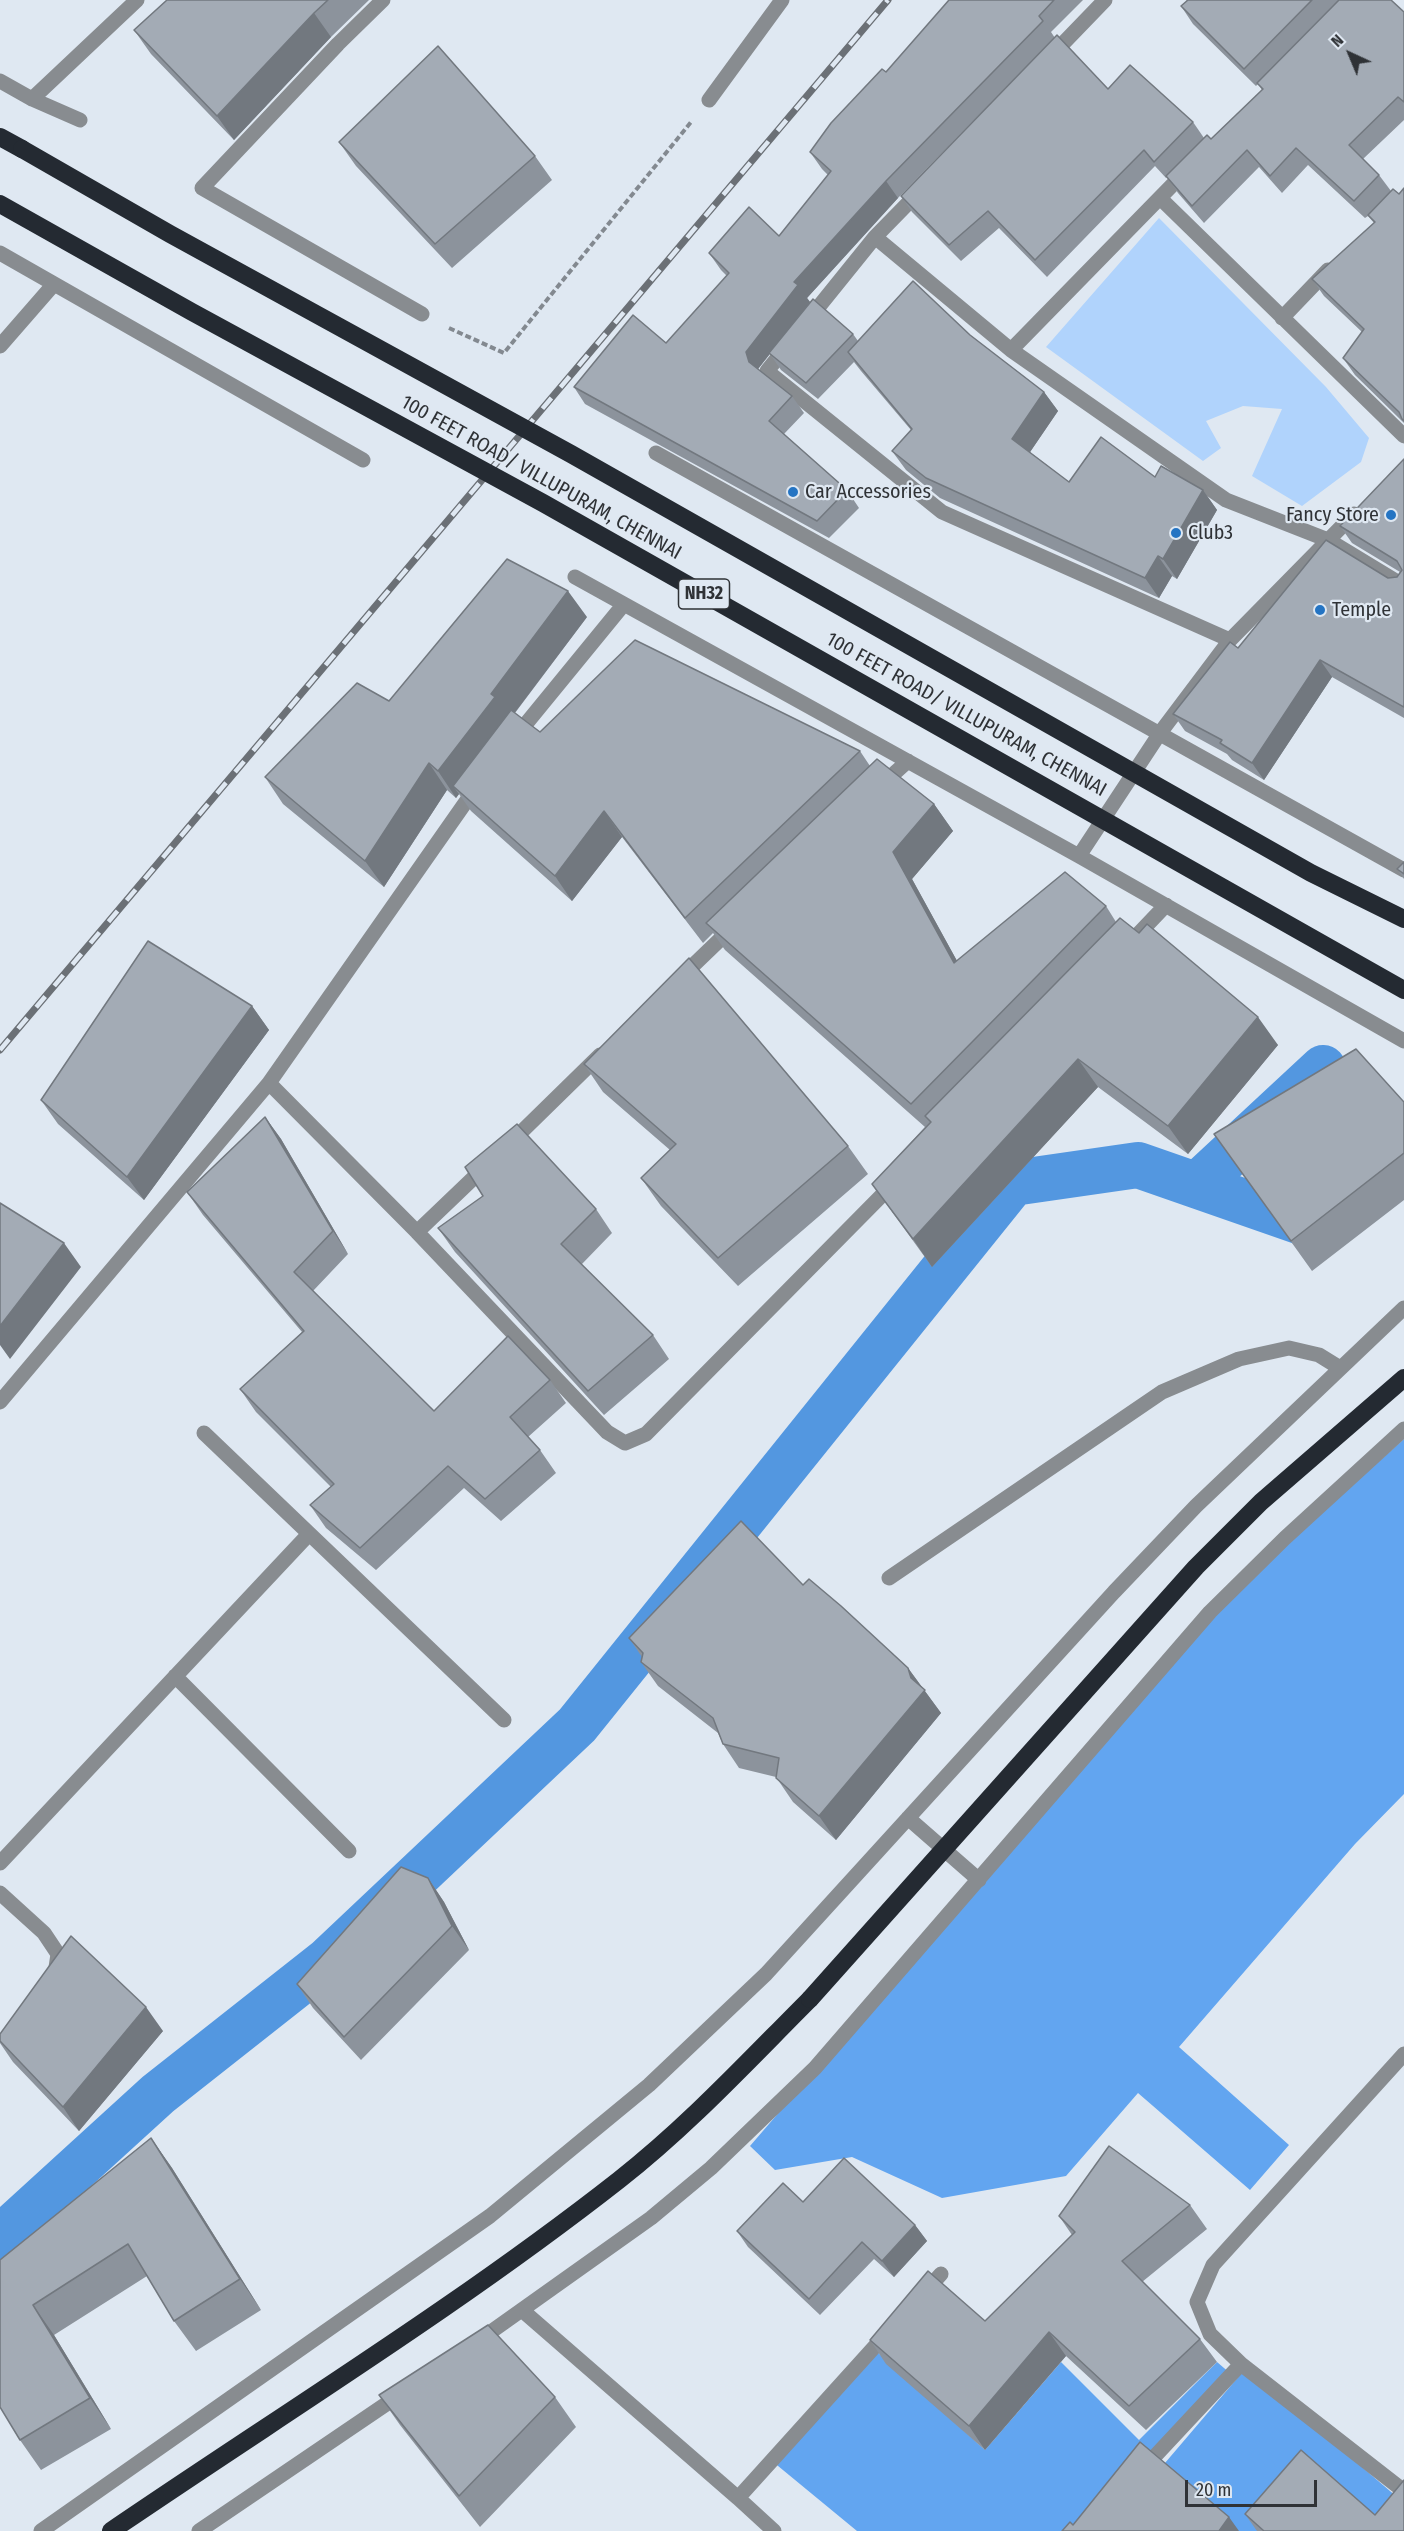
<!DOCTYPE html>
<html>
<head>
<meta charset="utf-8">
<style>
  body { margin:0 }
  #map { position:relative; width:1404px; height:2531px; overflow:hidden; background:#dfe8f2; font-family:"Fira Sans Condensed",sans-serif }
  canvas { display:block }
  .north { position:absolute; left:1320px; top:24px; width:60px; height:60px; -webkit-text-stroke:4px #dfe8f2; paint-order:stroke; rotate:316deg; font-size:16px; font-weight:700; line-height:24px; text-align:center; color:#2f3236 }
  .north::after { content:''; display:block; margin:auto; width:21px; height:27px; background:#2f3236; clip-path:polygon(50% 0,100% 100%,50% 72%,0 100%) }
  .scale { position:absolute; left:1185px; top:2480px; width:132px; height:27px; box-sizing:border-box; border:3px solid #2f3236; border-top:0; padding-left:8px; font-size:18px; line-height:21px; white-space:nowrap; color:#2f3236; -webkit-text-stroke:4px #dfe8f2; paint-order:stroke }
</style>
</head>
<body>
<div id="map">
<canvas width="1404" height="2531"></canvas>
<div class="north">N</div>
<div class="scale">20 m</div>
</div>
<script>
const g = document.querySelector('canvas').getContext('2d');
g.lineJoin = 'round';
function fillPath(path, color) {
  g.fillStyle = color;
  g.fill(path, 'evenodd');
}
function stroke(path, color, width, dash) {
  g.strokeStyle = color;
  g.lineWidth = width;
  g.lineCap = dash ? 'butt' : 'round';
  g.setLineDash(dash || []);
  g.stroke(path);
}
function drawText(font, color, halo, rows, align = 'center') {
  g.font = font + ' "Fira Sans Condensed",sans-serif';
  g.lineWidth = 4.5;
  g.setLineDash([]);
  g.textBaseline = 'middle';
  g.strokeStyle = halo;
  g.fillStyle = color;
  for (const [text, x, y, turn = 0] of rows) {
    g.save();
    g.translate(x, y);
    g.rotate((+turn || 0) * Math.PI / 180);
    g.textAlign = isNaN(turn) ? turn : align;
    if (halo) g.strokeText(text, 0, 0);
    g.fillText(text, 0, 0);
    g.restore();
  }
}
fillPath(new Path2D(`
  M 1159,218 L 1326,387 L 1369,438 L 1361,462 L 1302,506 L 1252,476 L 1282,409 L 1243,406 L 1206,421 L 1221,448 L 1203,461 L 1046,347 Z`), '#b0d3fc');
fillPath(new Path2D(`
  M 1404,1439 L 1404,1794 L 1355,1844 L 1179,2047 L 1289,2145 L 1250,2190 L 1138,2093 L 1066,2176 L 942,2198 L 852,2157 L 775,2170 L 750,2146 L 1210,1612 Z
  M 874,2349 L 985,2450 L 1061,2362 L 1139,2440 L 1217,2362 L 1231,2374 L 1086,2531 L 857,2531 L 772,2461 Z
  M 1246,2368 L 1404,2503 L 1404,2531 L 1229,2531 L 1159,2470 Z`), '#62a5f0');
stroke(new Path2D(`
  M 1197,1185 L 1323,1068
  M 0,2238 L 158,2094 L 328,1960 L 577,1725 L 1013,1183 L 1138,1165 L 1313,1226`), '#5397e0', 46);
stroke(new Path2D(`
  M 449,328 L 504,353 L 691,122`), '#838990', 4, [6, 3]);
stroke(new Path2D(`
  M 383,0 L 338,44 L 202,188 L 422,314
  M 1050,57 L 1105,0
  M 0,81 L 32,99 L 80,120
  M 32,99 L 137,0
  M 709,100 L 782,0
  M 1160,198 L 1404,436
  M 875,237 L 1011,350 L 1226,500 L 1328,540 L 1404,586
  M 0,253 L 363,460
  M 1282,318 L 1328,270
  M 808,320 L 875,237 L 920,191
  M 788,345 L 767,371 L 942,512 L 1230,640
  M 0,346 L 54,284
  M 1011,350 L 1187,170
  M 656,453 L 1404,870
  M 575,577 L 1079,856 L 1404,1041
  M 516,736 L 624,604
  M 879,787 L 908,761
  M 1079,856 L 1160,733 L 1230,640 L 1354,514
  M 1125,948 L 1166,905
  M 680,978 L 732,928
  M 269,1083 L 417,1232 L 607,1432 L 625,1443 L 646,1434 L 893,1184
  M 508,1145 L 600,1055
  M 417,1232 L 486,1166
  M 0,1402 L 269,1083 L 477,786
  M 204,1433 L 504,1720
  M 889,1578 L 1162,1392 L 1239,1359 L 1289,1348 L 1319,1355 L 1340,1368
  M 175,1676 L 349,1851
  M 908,1818 L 979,1880
  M 0,1863 L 309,1534
  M 0,1893 L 44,1933 L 58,1954 L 55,1974
  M 1404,2054 L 1213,2265 L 1197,2302 L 1210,2334 L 1241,2364 L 1404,2491
  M 924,2293 L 941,2274
  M 523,2311 L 738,2498 L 774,2531
  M 478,2341 L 651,2218 L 711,2168 L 815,2068 L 1210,1612 L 1285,1538 L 1404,1429
  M 1143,2469 L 1241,2364
  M 738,2498 L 887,2333
  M 41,2531 L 490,2216 L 649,2085 L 766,1974 L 1114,1592 L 1196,1506 L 1404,1308
  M 199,2531 L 401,2394`), '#888c90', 15);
stroke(new Path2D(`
  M 0,137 L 22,149
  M 111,2531 C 281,2415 457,2307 619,2180 C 688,2126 748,2061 810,1999`), '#242a32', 18);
const rail = new Path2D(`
  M 0,1050 L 888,0`);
stroke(rail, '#6b7076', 7);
stroke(rail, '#dfe8f2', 4.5, [14]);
stroke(new Path2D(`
  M 22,149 L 170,234 L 571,454 L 1311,873 L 1404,919
  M 0,204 L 192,312 L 543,503 L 1404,990
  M 810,1999 L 1196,1567 L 1261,1502 L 1404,1378`), '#242a32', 18);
fillPath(new Path2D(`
  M 167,0 L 369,0 L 331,37 L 234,140 L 151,54 L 134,30 Z
  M 949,0 L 1083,0 L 1051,32 L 1055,38 L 1108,89 L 1193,122 L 1204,138 L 1211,139 L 1262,90 L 1258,84 L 1256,86 L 1193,24 L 1181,6 L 1187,1 L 1186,0 L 1391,0 L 1404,12 L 1404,120 L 1363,159 L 1379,175 L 1391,191 L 1399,194 L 1404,188 L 1404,423 L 1355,375 L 1343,358 L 1362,332 L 1324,296 L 1312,279 L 1374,223 L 1368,216 L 1365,218 L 1308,165 L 1282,193 L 1259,167 L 1204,223 L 1178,193 L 1167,177 L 1166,178 L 1155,166 L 1047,277 L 999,228 L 961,261 L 912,212 L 901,196 L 1020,73 L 898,198 L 807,298 L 810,302 L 853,334 L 858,341 L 970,335 L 1044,392 L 1058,411 L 1030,452 L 1069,482 L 1155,477 L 1203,490 L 1217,510 L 1177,579 L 1172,576 L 1159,598 L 940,498 L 906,470 L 892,451 L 911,430 L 861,371 L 854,362 L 818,399 L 781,370 L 770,354 L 758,369 L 792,396 L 804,413 L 784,434 L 847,490 L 859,508 L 829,538 L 585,404 L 574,387 L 666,343 L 727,276 L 721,270 L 709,253 L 779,236 L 828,175 L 822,169 L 810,152 L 886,72 Z
  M 339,142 L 535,156 L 552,180 L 452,268 L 356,166 Z
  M 1404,459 L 1404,718 L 1332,677 L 1264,780 L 1232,760 L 1227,754 L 1185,731 L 1173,714 L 1238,648 L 1388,578 L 1397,577 L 1400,572 L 1352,543 L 1340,526 Z
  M 587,617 L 515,713 L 540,732 L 860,751 L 870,766 L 934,804 L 953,831 L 912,879 L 957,961 L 1106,906 L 1116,922 L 1278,1045 L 1188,1154 L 1098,1087 L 932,1267 L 872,1184 L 925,1127 L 725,950 L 713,933 L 703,943 L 622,837 L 572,901 L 471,811 L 459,794 L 456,798 L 447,790 L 384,887 L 283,804 L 265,777 L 389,701 Z
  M 1404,862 L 1404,879 L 1397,869 Z
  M 252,1006 L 269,1030 L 144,1200 L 58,1124 L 41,1100 Z
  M 584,1064 L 848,1146 L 868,1174 L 738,1286 L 661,1206 L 641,1178 L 670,1150 L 603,1092 Z
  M 1404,1102 L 1404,1200 L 1312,1271 L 1214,1134 Z
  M 265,1117 L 281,1139 L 348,1254 L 313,1291 L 434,1411 L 550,1380 L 566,1403 L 528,1437 L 540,1450 L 556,1473 L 501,1521 L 464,1488 L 376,1570 L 326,1528 L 310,1505 L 331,1487 L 256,1412 L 240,1389 L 302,1332 L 203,1215 L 187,1192 Z
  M 596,1209 L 612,1233 L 581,1265 L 653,1335 L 669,1359 L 604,1415 L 455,1252 L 438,1228 Z
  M 803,1585 L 908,1668 L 941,1713 L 836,1840 L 793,1802 L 776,1777 L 739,1768 L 723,1744 L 718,1733 L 658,1686 L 641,1662 L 642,1657 L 629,1638 Z
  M 428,1878 L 444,1902 L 469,1950 L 361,2060 L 313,2008 L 297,1984 Z
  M 163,2031 L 79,2131 L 13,2062 L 0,2043 L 0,2034 Z
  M 151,2138 L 172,2168 L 261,2310 L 196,2351 L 174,2321 L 147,2276 L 54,2335 L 111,2429 L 41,2470 L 20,2440 L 0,2260 Z
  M 803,2202 L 915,2225 L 927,2241 L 894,2277 L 874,2259 L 820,2315 L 748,2247 L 737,2231 Z
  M 1190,2205 L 1207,2229 L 1142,2282 L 1200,2339 L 1217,2362 L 1146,2430 L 1066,2356 L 985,2450 L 886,2364 L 870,2340 L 985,2321 L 1072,2235 L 1059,2216 Z
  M 379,2395 L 555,2397 L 576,2427 L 480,2527 L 400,2425 Z
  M 1245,2514 L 1375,2515 L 1404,2531 L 1257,2531 Z`), '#8c939c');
fillPath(new Path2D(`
  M 314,13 L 331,37 L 234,140 L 217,116 Z
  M 886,181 L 898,198 L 807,298 L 810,302 L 758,369 L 749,362 L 746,352 L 794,282 Z
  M 1044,392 L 1058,411 L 1026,458 L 1012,439 Z
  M 1203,490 L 1217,510 L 1177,579 L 1163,559 Z
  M 1158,556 L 1172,576 L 1159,598 L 1145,578 Z
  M 568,591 L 587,617 L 510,719 L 453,786 L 459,794 L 456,798 L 438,771 L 491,694 Z
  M 1320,660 L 1332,677 L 1264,780 L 1252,763 Z
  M 429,763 L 447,790 L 384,887 L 365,861 Z
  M 934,804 L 953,831 L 912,879 L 973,990 L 954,963 L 893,852 Z
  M 604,811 L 622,837 L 572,901 L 555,876 Z
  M 252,1006 L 269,1030 L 144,1200 L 127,1177 Z
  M 1258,1017 L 1278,1045 L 1188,1154 L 1168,1126 Z
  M 1078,1059 L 1098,1087 L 932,1267 L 913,1239 Z
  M 265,1117 L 281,1139 L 348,1254 L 333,1231 Z
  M 64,1243 L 81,1267 L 10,1359 L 0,1345 L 0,1326 Z
  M 908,1668 L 941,1713 L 836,1840 L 819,1816 L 911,1678 Z
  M 428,1878 L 444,1902 L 469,1950 L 452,1926 Z
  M 146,2007 L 163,2031 L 79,2131 L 63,2107 Z
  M 151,2138 L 172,2168 L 261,2310 L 240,2279 Z
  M 915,2225 L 927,2241 L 894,2277 L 882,2261 Z
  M 33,2305 L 54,2335 L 111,2429 L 90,2398 Z
  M 1049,2332 L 1066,2356 L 985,2450 L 969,2426 Z
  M 1229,2517 L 1239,2531 L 1219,2531 Z`), '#72787f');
const building = new Path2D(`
  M 167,0 L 328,0 L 314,13 L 217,116 L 134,30 Z
  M 949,0 L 1054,0 L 1039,16 L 1043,21 L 886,181 L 794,282 L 798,285 L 746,352 L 749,362 L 792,396 L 769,421 L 847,490 L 817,521 L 574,387 L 633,315 L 666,343 L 729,273 L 709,253 L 749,207 L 779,236 L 831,171 L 810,152 L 831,123 L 882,69 L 886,72 Z
  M 1188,0 L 1312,0 L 1244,69 L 1181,6 Z
  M 1339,0 L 1391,0 L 1404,12 L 1404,102 L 1398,97 L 1349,145 L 1379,175 L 1354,201 L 1296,148 L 1270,176 L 1247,150 L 1192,206 L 1166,176 L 1207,135 L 1211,139 L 1263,89 L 1257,83 Z
  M 1057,35 L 1108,89 L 1130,65 L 1193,122 L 1154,162 L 1144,150 L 1035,260 L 988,211 L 949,245 L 901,196 Z
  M 438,46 L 535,156 L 435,244 L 339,142 Z
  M 1404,188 L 1404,421 L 1402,419 L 1399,412 L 1343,358 L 1364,329 L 1312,279 L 1375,222 L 1368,215 L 1393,189 L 1399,194 Z
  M 913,281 L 970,335 L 1044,392 L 1012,439 L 1069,482 L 1101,437 L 1155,477 L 1161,466 L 1203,490 L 1163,559 L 1158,556 L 1145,578 L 926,478 L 892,451 L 912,429 L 848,352 Z
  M 813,299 L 853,334 L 806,383 L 769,353 Z
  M 1404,459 L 1404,707 L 1320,660 L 1252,763 L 1220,743 L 1222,740 L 1173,714 L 1230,642 L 1238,648 L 1326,540 L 1388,578 L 1397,577 L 1402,570 L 1397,561 L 1340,526 Z
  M 507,559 L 568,591 L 491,694 L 495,697 L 438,771 L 429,763 L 365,861 L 265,777 L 357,683 L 389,701 Z
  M 635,640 L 860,751 L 685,918 L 604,811 L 555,876 L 453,786 L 511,710 L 540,732 Z
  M 877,759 L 934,804 L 893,852 L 954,963 L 1065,872 L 1106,906 L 911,1104 L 706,923 Z
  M 1404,862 L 1404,874 L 1397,869 Z
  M 1120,918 L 1139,933 L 1147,924 L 1258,1017 L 1168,1126 L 1078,1059 L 913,1239 L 872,1184 L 931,1122 L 925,1116 Z
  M 148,941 L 252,1006 L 127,1177 L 41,1100 Z
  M 689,958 L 848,1146 L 718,1258 L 641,1178 L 676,1144 L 584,1064 Z
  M 1356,1049 L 1404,1102 L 1404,1153 L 1291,1241 L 1214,1134 Z
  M 265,1117 L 333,1231 L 294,1272 L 434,1411 L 508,1336 L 550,1380 L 510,1417 L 540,1450 L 485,1499 L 448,1466 L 360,1548 L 310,1505 L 334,1484 L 240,1389 L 304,1331 L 187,1192 Z
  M 517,1124 L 596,1209 L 561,1244 L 653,1335 L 588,1391 L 438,1228 L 483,1196 L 465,1167 Z
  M 0,1203 L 64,1243 L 0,1326 Z
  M 741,1521 L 803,1585 L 809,1579 L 841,1606 L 908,1668 L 911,1678 L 925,1690 L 819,1816 L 776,1778 L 779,1758 L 723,1744 L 713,1718 L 641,1662 L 643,1653 L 629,1638 Z
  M 401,1867 L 428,1878 L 452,1926 L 344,2037 L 297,1984 Z
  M 71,1936 L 146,2007 L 63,2107 L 0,2041 L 0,2034 Z
  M 151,2138 L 240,2279 L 174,2321 L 128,2244 L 33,2305 L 90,2398 L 20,2440 L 0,2407 L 0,2260 Z
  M 1109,2146 L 1190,2205 L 1122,2261 L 1200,2339 L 1129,2406 L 1049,2332 L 969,2426 L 870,2340 L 928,2271 L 985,2321 L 1075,2232 L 1059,2216 Z
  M 844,2158 L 915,2225 L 882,2261 L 862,2242 L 809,2299 L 737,2231 L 783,2183 L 803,2202 Z
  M 488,2325 L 555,2397 L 459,2496 L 379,2395 Z
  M 1140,2442 L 1229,2517 L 1219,2531 L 1062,2531 L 1070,2522 L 1073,2525 Z
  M 1301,2450 L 1375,2515 L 1404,2480 L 1404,2531 L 1264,2531 L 1245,2514 Z`);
fillPath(building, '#a3abb5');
stroke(building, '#72787f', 1.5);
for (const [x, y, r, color] of [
  [793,492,6,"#2474c3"],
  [1391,515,6,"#2474c3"],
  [1176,533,6,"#2474c3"],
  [1320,610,6,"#2474c3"]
]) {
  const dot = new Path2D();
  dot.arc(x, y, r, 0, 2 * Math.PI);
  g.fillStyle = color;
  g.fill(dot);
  stroke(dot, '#dfe8f2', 2);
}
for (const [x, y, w] of [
  [704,594,51]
]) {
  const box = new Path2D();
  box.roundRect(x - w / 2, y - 15, w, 30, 4.5);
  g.fillStyle = '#dfe8f2';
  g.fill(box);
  stroke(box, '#2f3236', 1.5);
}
drawText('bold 18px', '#2f3236', null, [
  ["NH32",704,594]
]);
drawText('20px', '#2f3236', '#dfe8f2', [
  ["100 FEET ROAD/ VILLUPURAM, CHENNAI",541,478,29],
  ["100 FEET ROAD/ VILLUPURAM, CHENNAI",966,715,29]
]);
drawText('20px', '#2f3236', '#dfe8f2', [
  ["Car Accessories",805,492],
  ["Fancy Store",1379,515,"right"],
  ["Club3",1188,533],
  ["Temple",1332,610]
], 'left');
</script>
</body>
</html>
